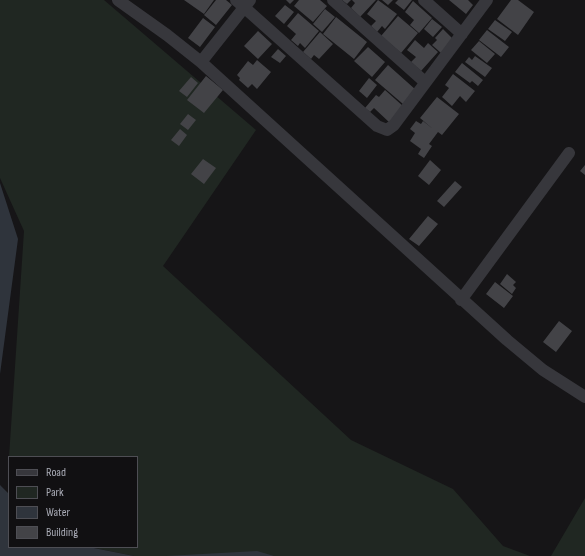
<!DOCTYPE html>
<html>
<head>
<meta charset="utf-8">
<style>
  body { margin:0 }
  #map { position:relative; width:585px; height:556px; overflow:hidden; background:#161517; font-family:"Sofia Sans Condensed",sans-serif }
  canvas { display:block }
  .legend { position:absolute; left:8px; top:456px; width:130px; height:92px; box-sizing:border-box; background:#111012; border:1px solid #4e4e54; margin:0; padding:5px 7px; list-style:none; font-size:12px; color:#a9abb6 }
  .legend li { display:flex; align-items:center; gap:8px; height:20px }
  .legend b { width:20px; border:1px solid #4e4e54 }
</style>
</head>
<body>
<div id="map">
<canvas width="585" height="556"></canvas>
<ul class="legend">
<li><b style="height:5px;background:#37373c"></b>Road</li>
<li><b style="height:11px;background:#202722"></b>Park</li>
<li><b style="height:11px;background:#2f343c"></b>Water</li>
<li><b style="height:11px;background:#434347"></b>Building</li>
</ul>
</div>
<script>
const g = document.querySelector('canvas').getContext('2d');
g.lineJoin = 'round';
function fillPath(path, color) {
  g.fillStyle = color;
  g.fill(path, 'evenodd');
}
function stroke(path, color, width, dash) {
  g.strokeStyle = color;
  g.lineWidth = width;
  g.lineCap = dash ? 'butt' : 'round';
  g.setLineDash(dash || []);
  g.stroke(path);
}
fillPath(new Path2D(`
  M 0,0 L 104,0 L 256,130 L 163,266 L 351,440 L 453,489 L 503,546 L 530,556 L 134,556 L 89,547 L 137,547 L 137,457 L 9,457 L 24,231 L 0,178 Z
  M 585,498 L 585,556 L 551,556 Z`), '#202722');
fillPath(new Path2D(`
  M 0,183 L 18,239 L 0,374 Z
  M 0,485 L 9,494 L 9,547 L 89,547 L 134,556 L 0,556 Z
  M 257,551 L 274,556 L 166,556 Z`), '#2f343c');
fillPath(new Path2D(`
  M 184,0 L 214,0 L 204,14 Z
  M 216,0 L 226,0 L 232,5 L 216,25 L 204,15 Z
  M 286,0 L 294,0 L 290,4 Z
  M 299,0 L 320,0 L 327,6 L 313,22 L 294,6 Z
  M 342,0 L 351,0 L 347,4 Z
  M 352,0 L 376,0 L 360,17 L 351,8 L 355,3 Z
  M 378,0 L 397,14 L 385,29 L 382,26 L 377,32 L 371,26 L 376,21 L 367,14 Z
  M 382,0 L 393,0 L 388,5 Z
  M 398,0 L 412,0 L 404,10 L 395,3 Z
  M 449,0 L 468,0 L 473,5 L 466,14 Z
  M 511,0 L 518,0 L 534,12 L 518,35 L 497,19 Z
  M 413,1 L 432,18 L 419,33 L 410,25 L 414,20 L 405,12 Z
  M 285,5 L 294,12 L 284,24 L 275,16 Z
  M 325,9 L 335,17 L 322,32 L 313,24 Z
  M 298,13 L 319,31 L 305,48 L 300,43 L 298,46 L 291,40 L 296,34 L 287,26 Z
  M 398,16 L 418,33 L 401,53 L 381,36 Z
  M 336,17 L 367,42 L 354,59 L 323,34 Z
  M 203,18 L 215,27 L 200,47 L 188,38 Z
  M 432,19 L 442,27 L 433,37 L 424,29 Z
  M 495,20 L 512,32 L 505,41 L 488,29 Z
  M 443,29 L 453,39 L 441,53 L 432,45 L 437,40 L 435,38 Z
  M 487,30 L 509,47 L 501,57 L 479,40 Z
  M 258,31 L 272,44 L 258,59 L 244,46 Z
  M 320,32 L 333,44 L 319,59 L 314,55 L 311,59 L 303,52 Z
  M 415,40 L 424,48 L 428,43 L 438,52 L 421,71 L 411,62 L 416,57 L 407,50 Z
  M 479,41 L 495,54 L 487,63 L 471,50 Z
  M 368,47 L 385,62 L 372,77 L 354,61 Z
  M 278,49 L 286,56 L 280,63 L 271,57 Z
  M 475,56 L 492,68 L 485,77 L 465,62 L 469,57 L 472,60 Z
  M 257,60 L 271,72 L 257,89 L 252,84 L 248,88 L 239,80 L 240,78 L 237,75 L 248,61 L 253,65 Z
  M 462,63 L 483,80 L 478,86 L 472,81 L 470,83 L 455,72 Z
  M 388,65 L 416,90 L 403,104 L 375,80 Z
  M 453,74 L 475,91 L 466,102 L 460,96 L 452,106 L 442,97 L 449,88 L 445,85 Z
  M 206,76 L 223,90 L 204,113 L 187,100 Z
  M 191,77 L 198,83 L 187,97 L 179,91 Z
  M 369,78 L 377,85 L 367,98 L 359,91 Z
  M 385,90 L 404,107 L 390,123 L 374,108 L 370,112 L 365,108 L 376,95 L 379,97 Z
  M 437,97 L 459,114 L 442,135 L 438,132 L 429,144 L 432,146 L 424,158 L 418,154 L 421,149 L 410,141 L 415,133 L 410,129 L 416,121 L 421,124 L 423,121 L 433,129 L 420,118 Z
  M 188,114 L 196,120 L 188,130 L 180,124 Z
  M 180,129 L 187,135 L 179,146 L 171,140 Z
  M 203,159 L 216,168 L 204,184 L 191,174 Z
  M 430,160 L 441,170 L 429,185 L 418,176 Z
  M 585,165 L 585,175 L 580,171 Z
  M 455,181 L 462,187 L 444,207 L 437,201 Z
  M 428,216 L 438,224 L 419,246 L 409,239 Z
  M 507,274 L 516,282 L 513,285 L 516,288 L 512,294 L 500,284 Z
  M 495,282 L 513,296 L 504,308 L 486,294 Z
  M 559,321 L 572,331 L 556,352 L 543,342 Z`), '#434347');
stroke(new Path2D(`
  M 118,0 L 167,35 L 201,62 L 507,340 L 543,370 L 585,397
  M 236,0 L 377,126 L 387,130 L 394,125 L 487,0
  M 333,0 L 425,82
  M 424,0 L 462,34
  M 201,62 L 250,0
  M 461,300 L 569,153`), '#37373c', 12);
</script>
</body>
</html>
